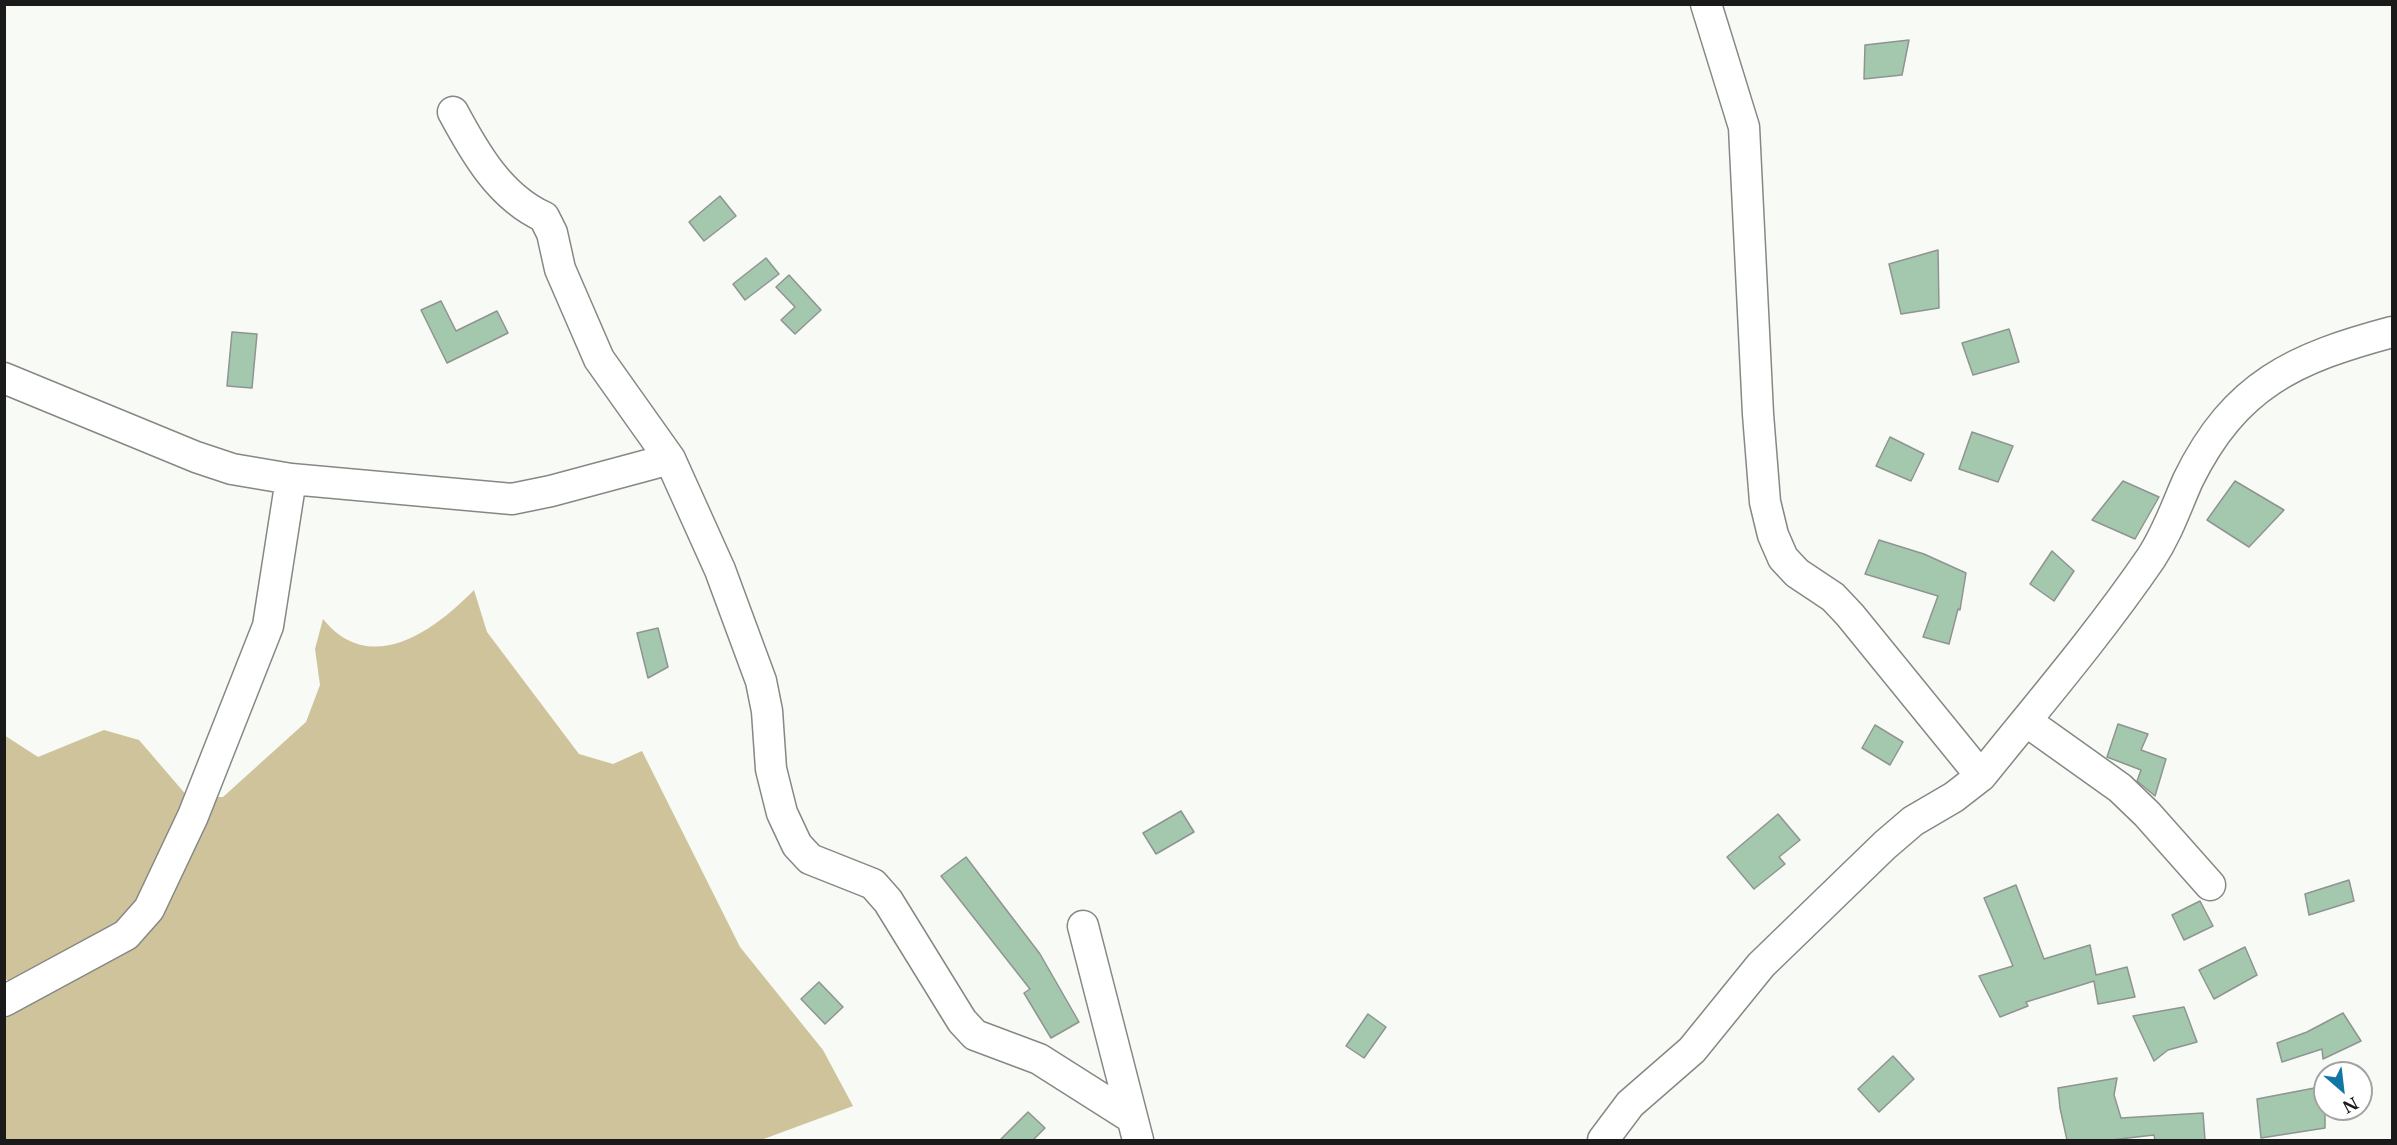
<!DOCTYPE html>
<html>
<head>
<meta charset="utf-8">
<style>
  body { margin:0 }
  #map { position:relative; width:2397px; height:1145px; overflow:hidden; background:#f7faf5; font-family:"Libre Baskerville",serif }
  canvas { display:block }
  .frame { position:absolute; inset:0; border:6px solid #191a19; pointer-events:none }
  .north { position:absolute; left:2313px; top:1061px; width:60px; height:60px; box-sizing:border-box; background:#fff; border:2px solid #a3a3a3; border-radius:50%; rotate:152deg; font-size:16px; font-weight:700; line-height:24px; text-align:center; color:#191a19 }
  .north::after { content:''; display:block; margin:auto; width:21px; height:27px; background:#1177a3; clip-path:polygon(50% 0,100% 100%,50% 72%,0 100%) }
</style>
</head>
<body>
<div id="map">
<canvas width="2397" height="1145"></canvas>
<div class="frame"></div>
<div class="north">N</div>
</div>
<script>
const g = document.querySelector('canvas').getContext('2d');
g.lineJoin = 'round';
function fillPath(path, color) {
  g.fillStyle = color;
  g.fill(path, 'evenodd');
}
function stroke(path, color, width, dash) {
  g.strokeStyle = color;
  g.lineWidth = width;
  g.lineCap = dash ? 'butt' : 'round';
  g.setLineDash(dash || []);
  g.stroke(path);
}
fillPath(new Path2D(`
  M 474,590 L 487,632 L 579,754 L 613,764 L 642,751 L 740,947 L 823,1050 L 853,1106 L 761,1140 L 5,1140 L 5,985 L 15,985 L 4,978 L 4,735 L 38,757 L 104,730 L 139,740 L 188,797 L 223,797 L 306,722 L 320,685 L 315,649 L 323,619 C 370,677 433,632 474,590 Z`), '#cec39b');
const building = new Path2D(`
  M 1909,40 L 1902,75 L 1864,79 L 1865,45 Z
  M 720,196 L 736,216 L 704,241 L 689,222 Z
  M 1938,250 L 1939,308 L 1901,314 L 1889,264 Z
  M 766,258 L 779,274 L 745,300 L 733,284 Z
  M 789,275 L 821,310 L 795,334 L 781,320 L 795,307 L 776,287 Z
  M 441,301 L 456,331 L 497,311 L 508,333 L 447,363 L 421,310 Z
  M 2009,329 L 2019,362 L 1973,375 L 1962,343 Z
  M 232,332 L 257,334 L 252,388 L 227,386 Z
  M 1972,432 L 2013,446 L 1998,482 L 1959,469 Z
  M 1890,437 L 1924,454 L 1911,481 L 1876,466 Z
  M 2123,481 L 2159,497 L 2135,539 L 2092,520 Z
  M 2235,481 L 2284,510 L 2249,547 L 2207,520 Z
  M 1879,540 L 1924,554 L 1966,573 L 1960,610 L 1958,609 L 1949,644 L 1923,637 L 1938,596 L 1865,574 Z
  M 2052,551 L 2074,571 L 2054,601 L 2030,584 Z
  M 658,628 L 668,667 L 648,678 L 637,633 Z
  M 2118,724 L 2148,734 L 2141,750 L 2166,759 L 2155,796 L 2137,781 L 2141,770 L 2107,757 Z
  M 1875,725 L 1903,742 L 1890,765 L 1862,748 Z
  M 1181,811 L 1194,832 L 1156,854 L 1143,833 Z
  M 1778,814 L 1800,840 L 1779,857 L 1785,864 L 1754,889 L 1727,857 Z
  M 966,857 L 1040,954 L 1079,1022 L 1051,1038 L 1024,993 L 1030,989 L 941,876 Z
  M 2349,880 L 2354,901 L 2309,915 L 2305,894 Z
  M 2016,885 L 2044,959 L 2090,945 L 2096,975 L 2127,967 L 2135,997 L 2098,1004 L 2094,981 L 2026,1002 L 2028,1006 L 2000,1017 L 1979,976 L 2013,966 L 1984,898 Z
  M 2200,901 L 2213,926 L 2184,940 L 2172,915 Z
  M 2245,947 L 2257,975 L 2214,999 L 2199,970 Z
  M 819,982 L 843,1007 L 825,1024 L 801,999 Z
  M 2184,1007 L 2197,1042 L 2168,1050 L 2154,1061 L 2133,1016 Z
  M 2343,1013 L 2361,1041 L 2323,1059 L 2322,1049 L 2282,1062 L 2277,1043 L 2307,1032 Z
  M 1368,1014 L 1386,1027 L 1364,1058 L 1346,1046 Z
  M 1893,1056 L 1914,1079 L 1879,1112 L 1858,1089 Z
  M 2117,1078 L 2114,1095 L 2121,1118 L 2203,1113 L 2205,1140 L 2155,1140 L 2154,1135 L 2111,1140 L 2067,1140 L 2060,1108 L 2058,1088 Z
  M 2325,1086 L 2325,1128 L 2261,1138 L 2257,1099 Z
  M 1028,1112 L 1045,1128 L 1033,1140 L 1000,1140 Z`);
fillPath(building, '#a3c8ae');
stroke(building, '#909491', 1.5);
const minor = new Path2D(`
  M 1706,4 L 1744,127 L 1758,414 L 1765,502 L 1773,535 L 1783,558 L 1797,573 L 1833,597 L 1850,615 L 1981,776
  M 453,112 C 475,153 500,197 544,217 L 552,233 L 560,269 L 599,359 L 670,459 L 720,570 L 761,681 L 767,711 L 771,769 L 782,813 L 797,845 L 810,859 L 873,884 L 888,901 L 962,1021 L 975,1035 L 1039,1059 L 1132,1118
  M 4,378 L 196,457 L 232,469 L 291,479 L 512,499 L 551,491 L 670,459
  M 2026,721 L 2120,788 L 2147,814 L 2210,885
  M 1083,926 L 1138,1140
  M 4,1001 L 126,935 L 149,909 L 193,816 L 268,626 L 291,479
  M 1603,1140 L 1630,1104 L 1692,1050 L 1761,965 L 1885,845 L 1913,821 L 1954,797 L 1981,776 C 2039,704 2099,634 2151,558 C 2168,532 2176,507 2188,480 C 2235,384 2295,358 2392,332`);
stroke(minor, '#858883', 33);
stroke(minor, '#fff', 30);
</script>
</body>
</html>
